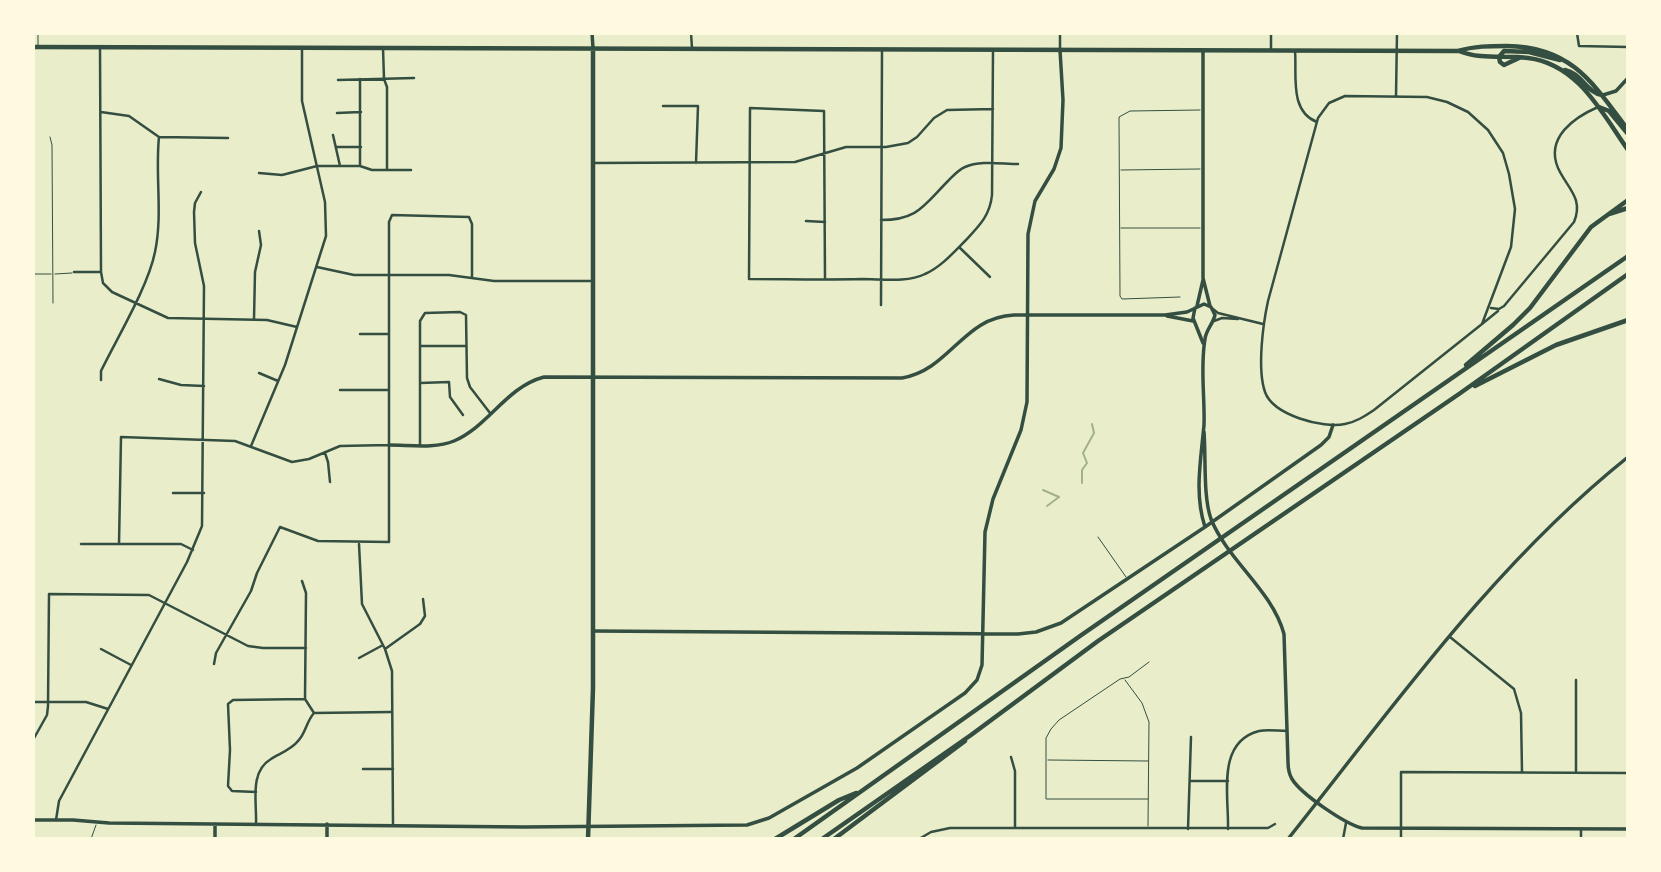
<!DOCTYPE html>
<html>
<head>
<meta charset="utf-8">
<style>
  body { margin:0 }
  #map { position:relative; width:1661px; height:872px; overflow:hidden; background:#e9edc9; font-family:"Noto Sans",sans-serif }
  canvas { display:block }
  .frame { position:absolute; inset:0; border:35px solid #fefae0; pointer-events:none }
</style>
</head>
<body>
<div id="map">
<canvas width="1661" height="872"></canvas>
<div class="frame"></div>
</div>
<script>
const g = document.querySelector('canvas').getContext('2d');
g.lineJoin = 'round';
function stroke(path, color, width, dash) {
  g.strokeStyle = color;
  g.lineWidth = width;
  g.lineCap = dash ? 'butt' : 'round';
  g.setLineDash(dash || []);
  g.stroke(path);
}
stroke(new Path2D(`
  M 1082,483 L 1082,470 L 1087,463 L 1083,453 L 1094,433 L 1092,424
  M 1043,490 L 1059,497
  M 1047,506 L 1059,497`), '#a3b18a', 2);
stroke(new Path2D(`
  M 38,33 L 38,45
  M 50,137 L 52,145 L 53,303
  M 1121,170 L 1200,169
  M 1121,228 L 1200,228
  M 33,274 L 51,274
  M 55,274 L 72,273
  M 1180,297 L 1122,299 L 1120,296 L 1119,117 L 1130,111 L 1200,110
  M 1098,537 L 1126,577
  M 1125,680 L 1142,703 L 1149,722 L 1148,826
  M 1048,760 L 1148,761
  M 1148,799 L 1046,799 L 1046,738 L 1051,729 L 1059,720 L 1120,679 L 1129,677 L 1149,662
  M 91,839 L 96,825`), '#344e41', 1);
stroke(new Path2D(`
  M 691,33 L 692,48
  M 1271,33 L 1271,50
  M 1577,33 L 1579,46 L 1628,47
  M 100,47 L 101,272 L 103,283 L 112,292 L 168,318 L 267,320 L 297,327
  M 383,48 L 384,79 L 387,87 L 387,170
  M 1060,50 L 1060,33
  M 1295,51 C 1297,75 1289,111 1317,122
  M 338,80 L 414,78
  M 1345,96 L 1427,97 L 1447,102 L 1468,112 L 1488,130 L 1503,153 L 1509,174 L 1515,209 L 1511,247 L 1482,324 L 1374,410 C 1365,416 1356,422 1345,424 C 1323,429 1273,415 1265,392 C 1257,369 1263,324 1268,301 L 1318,118 L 1329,103 Z
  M 1396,96 L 1397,33
  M 663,106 L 698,106 L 696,163
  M 101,112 L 129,116 L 159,137 L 228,138
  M 337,113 L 361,112
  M 333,135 L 340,166
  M 337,147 L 361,147
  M 593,163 L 795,162 L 846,147 L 886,147 L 908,143 L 917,137 L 934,118 L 947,110 L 993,109
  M 360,166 L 360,79
  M 259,173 L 282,175 L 317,166 L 360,166 L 372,170 L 411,170
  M 881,220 C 918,220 924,205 948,181 C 953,176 958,170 965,167 C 980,160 1002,164 1018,164
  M 806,221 L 825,222
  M 959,247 L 990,277
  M 317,267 L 354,275 L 449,275 L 494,281 L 592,281
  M 74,272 L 101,272
  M 825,279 L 824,111 L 750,108 L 749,279 C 786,279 824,280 862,279 C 882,279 907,283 925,274 C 941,267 954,252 966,240 C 980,225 990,215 992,195 L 993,50
  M 881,305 L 882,49
  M 1491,308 L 1499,309 L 1504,306 L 1574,222 C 1584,198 1567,188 1558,168 C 1545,137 1575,117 1598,107
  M 1213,309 L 1218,313 L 1263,324
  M 254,319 L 255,272 L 261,245 L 259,231
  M 1214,321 L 1222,318 L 1238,319
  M 1482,324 L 1498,311
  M 360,334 L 389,334
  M 421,346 L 466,346
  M 259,373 L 278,381
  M 159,379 L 181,385 L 204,386
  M 101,380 L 101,371 C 117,338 148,287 155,252 C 163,214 155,175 159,137
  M 420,383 L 449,382 L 450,397 L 463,415
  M 340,390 L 389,390
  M 420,445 L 420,321 L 425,313 L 460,312 L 466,315 L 467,378 L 470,387 L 490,413
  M 251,446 L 285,365 L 326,236 L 325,202 L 302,101 L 302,47
  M 325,453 L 328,462 L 330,482
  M 173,493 L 204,493
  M 81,544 L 181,544 L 193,550
  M 119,544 L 121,437 L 235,441 L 292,462 L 309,459 L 340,446 L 388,445
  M 359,544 L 362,604 L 385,649 L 392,671 L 393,824
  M 302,581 L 306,593 L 305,699 L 314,713
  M 1450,637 L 1514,689 L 1521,713 L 1522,772
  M 101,649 L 131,665
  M 385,649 L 420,624 L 425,616 L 423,599
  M 359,658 L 383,645
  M 214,664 L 216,653 L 251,591 L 257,573 L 280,527 L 318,541 L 389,542 L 389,222 L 392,215 L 469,217 L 472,224 L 472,277
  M 1576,680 L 1576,771
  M 33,702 L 86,702 L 108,709
  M 314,713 L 391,712
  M 33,740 L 47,715 L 48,706 L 49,594 L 149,595 L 248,646 L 263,648 L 306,648
  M 1011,757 L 1015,771 L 1015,828
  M 363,769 L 393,769
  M 1190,781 L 1228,781
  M 256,792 L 232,791 L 228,786 L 230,750 L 228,704 L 233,700 L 305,699
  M 56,820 L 59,801 L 187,562 L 202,526 L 204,286 L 195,243 L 194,212 L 195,203 L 201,192
  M 256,824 C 257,802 249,772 271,759 C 279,754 292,749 298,741 C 306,733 306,722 314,713
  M 1188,829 L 1191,737
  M 1228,829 C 1229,796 1216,742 1259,731 C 1268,729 1278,731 1287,731
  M 1581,829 L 1581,839
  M 919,839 L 931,832 L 950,828 L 1268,828 L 1275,824
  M 1343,839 L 1346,823
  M 1401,839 L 1401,772 L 1628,773`), '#344e41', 2.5);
stroke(new Path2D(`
  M 1203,50 L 1203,278 L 1210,306
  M 1197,306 L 1203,280
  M 1195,308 L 1193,318 L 1203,343
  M 1167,316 L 1193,321
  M 1204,432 C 1206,457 1203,497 1211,519 C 1228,561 1272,590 1284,634 L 1288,762 C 1288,768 1289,774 1292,779 C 1301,794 1345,824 1362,828 L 1628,829
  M 389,445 C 410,445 435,449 454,441 C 489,426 506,387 544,377 L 902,378 C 950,370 963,317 1014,315 L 1165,315 L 1187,312 L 1204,304 L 1211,307 L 1215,315 C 1213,324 1206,330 1205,339 C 1200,368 1205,397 1204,425 C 1201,459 1194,494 1205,527
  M 593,631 L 1018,634 L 1036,632 L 1061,623 L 1205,527 L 1321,445 L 1329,437 L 1333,425
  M 33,820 L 73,820 L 109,823 L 524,827 L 747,825 L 769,818 L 857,768 L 965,693 L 977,680 L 982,665 L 985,532 L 993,499 L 1021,430 L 1027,402 L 1028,234 L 1035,201 L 1054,169 L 1061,148 L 1063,100 L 1060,50
  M 215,824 L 215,839
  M 327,824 L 327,839`), '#344e41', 3.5);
stroke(new Path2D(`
  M 592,33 L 593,48
  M 1603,95 L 1616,91 L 1628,78
  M 1288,839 C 1394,706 1494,564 1628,457`), '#344e41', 3.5);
stroke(new Path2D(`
  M 33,47 L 1458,51 C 1474,46 1490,46 1507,46 C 1572,47 1593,83 1628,130
  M 1459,51 C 1481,60 1505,55 1528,58 C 1578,64 1602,113 1628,150
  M 1499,57 L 1504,51 L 1529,52 L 1560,60
  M 1499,57 L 1500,62 L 1504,65 L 1519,58
  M 1565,70 C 1581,73 1587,93 1602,95
  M 1599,107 L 1609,111 L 1628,134
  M 588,839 L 593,688 L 593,48`), '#344e41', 4.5);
stroke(new Path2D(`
  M 1609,214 L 1628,208
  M 1466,365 L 1513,325 L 1530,308 L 1591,227 L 1628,200
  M 1475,386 L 1556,345 L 1628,320
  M 775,839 L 839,800 L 856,793
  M 794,839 L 1080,636 L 1628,256
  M 822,839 L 971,735 L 1098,641 L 1459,394 L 1628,274
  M 834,839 L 965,741`), '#344e41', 4.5);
</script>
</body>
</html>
